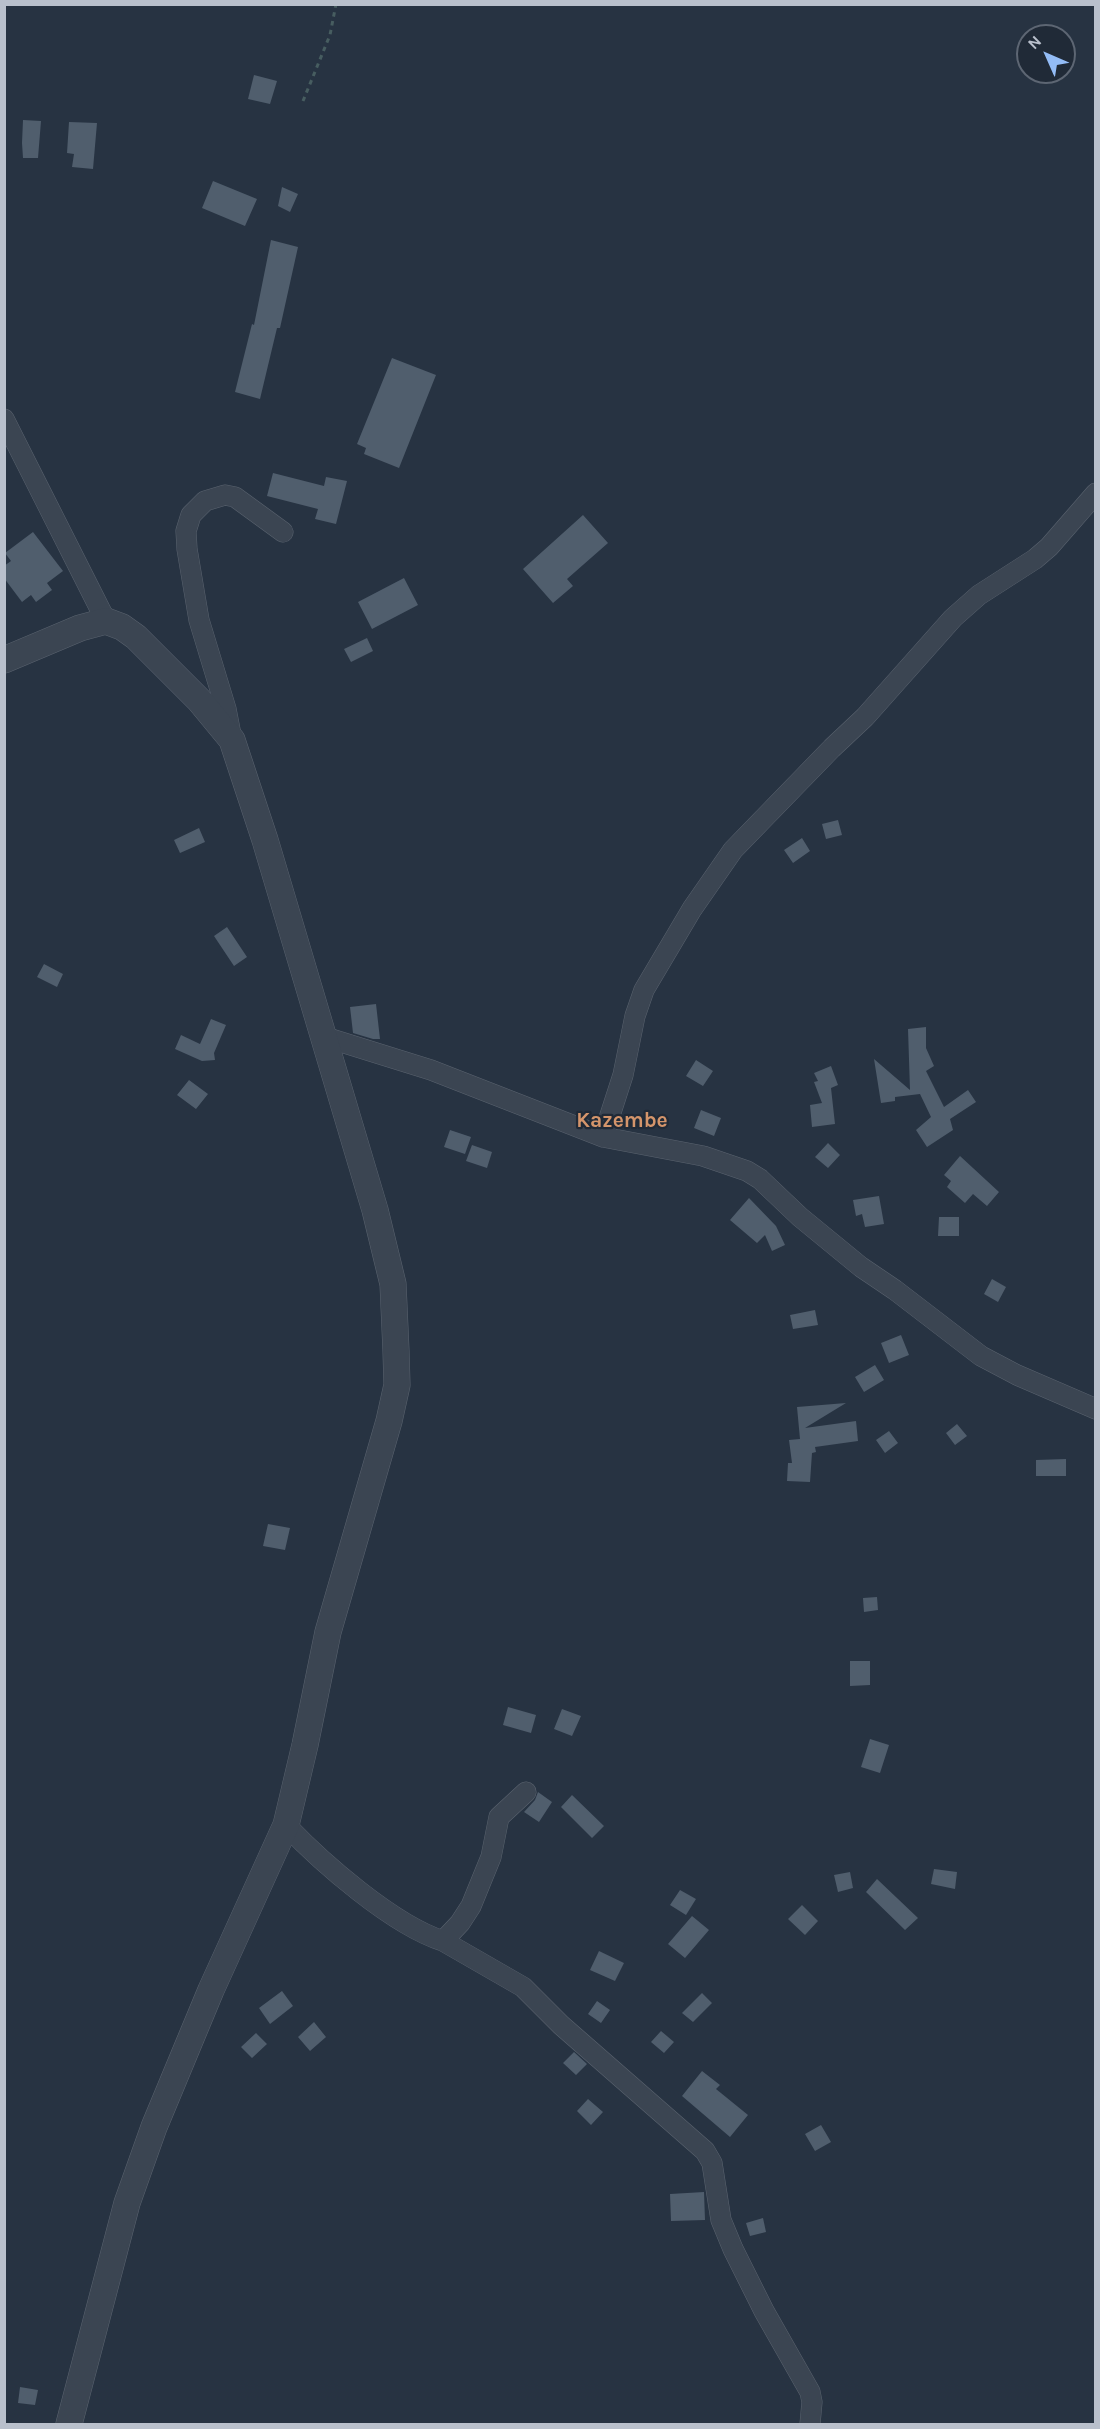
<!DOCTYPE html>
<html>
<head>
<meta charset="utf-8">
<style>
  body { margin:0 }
  #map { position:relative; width:1100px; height:2429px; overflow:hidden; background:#273342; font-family:Karla,sans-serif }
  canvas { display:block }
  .frame { position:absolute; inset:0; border:6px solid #b9c0cc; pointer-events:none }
  .north { position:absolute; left:1016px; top:24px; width:60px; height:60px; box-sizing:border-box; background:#202a37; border:2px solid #5d6673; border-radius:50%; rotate:315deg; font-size:16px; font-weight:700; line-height:24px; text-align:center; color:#b9c0cc }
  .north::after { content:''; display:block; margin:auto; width:21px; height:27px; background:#93bcf6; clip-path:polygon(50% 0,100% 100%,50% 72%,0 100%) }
</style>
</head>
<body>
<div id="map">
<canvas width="1100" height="2429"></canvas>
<div class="frame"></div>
<div class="north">N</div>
</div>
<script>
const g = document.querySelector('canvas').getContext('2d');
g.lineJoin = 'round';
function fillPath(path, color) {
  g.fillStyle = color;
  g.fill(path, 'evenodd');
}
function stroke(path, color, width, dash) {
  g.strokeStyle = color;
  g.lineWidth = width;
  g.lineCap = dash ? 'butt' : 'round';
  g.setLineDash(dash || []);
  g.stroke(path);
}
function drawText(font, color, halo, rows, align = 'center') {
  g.font = font + ' Karla,sans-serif';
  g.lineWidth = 4.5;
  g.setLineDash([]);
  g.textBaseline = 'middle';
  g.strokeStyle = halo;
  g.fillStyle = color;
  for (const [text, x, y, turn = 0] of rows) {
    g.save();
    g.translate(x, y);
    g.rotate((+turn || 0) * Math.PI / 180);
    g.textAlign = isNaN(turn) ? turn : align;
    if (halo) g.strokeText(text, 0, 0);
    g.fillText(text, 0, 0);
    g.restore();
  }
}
fillPath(new Path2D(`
  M 254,75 L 277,81 L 270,104 L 248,99 Z
  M 23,120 L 41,121 L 38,158 L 23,158 L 22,143 Z
  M 69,122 L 97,123 L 93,169 L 72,167 L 74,154 L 67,153 Z
  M 213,181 L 257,199 L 245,226 L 202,208 Z
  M 282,187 L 298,194 L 290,212 L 278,206 Z
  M 271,240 L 298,247 L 280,328 L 277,328 L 260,399 L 235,392 L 252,324 L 254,325 Z
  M 392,358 L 436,375 L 399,468 L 364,454 L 366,448 L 357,444 Z
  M 273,473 L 324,486 L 326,477 L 347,481 L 336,524 L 315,519 L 318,509 L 267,496 Z
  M 583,515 L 608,543 L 567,579 L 573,586 L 553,603 L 523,569 Z
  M 33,532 L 63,571 L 47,583 L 52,590 L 36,602 L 31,595 L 22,602 L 4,578 L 4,566 L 11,561 L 5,553 Z
  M 404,578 L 418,605 L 372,629 L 358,602 Z
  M 367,638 L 373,651 L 351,662 L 344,649 Z
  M 838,820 L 842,835 L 826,839 L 822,824 Z
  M 199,828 L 205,842 L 180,853 L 174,840 Z
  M 802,838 L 810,851 L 793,863 L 784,850 Z
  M 227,927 L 247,957 L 234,966 L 214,936 Z
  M 44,964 L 63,974 L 57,987 L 37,977 Z
  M 376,1004 L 380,1039 L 373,1039 L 353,1033 L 350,1007 Z
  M 211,1019 L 226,1025 L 214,1053 L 215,1060 L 202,1061 L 175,1049 L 181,1035 L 200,1044 Z
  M 926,1027 L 926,1048 L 934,1066 L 926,1071 L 944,1107 L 968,1090 L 976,1102 L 950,1119 L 953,1130 L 927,1147 L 916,1130 L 931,1117 L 920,1094 L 895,1097 L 895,1101 L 881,1103 L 874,1059 L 910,1090 L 908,1029 Z
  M 696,1060 L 713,1071 L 703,1086 L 686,1076 Z
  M 831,1066 L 838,1085 L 831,1088 L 835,1124 L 812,1127 L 810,1105 L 822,1103 L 814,1082 L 818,1081 L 814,1073 Z
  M 189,1080 L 208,1094 L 196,1109 L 177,1095 Z
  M 701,1110 L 721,1118 L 714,1136 L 694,1128 Z
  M 450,1130 L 471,1137 L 465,1154 L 444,1147 Z
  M 828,1143 L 840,1155 L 828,1168 L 815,1157 Z
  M 472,1145 L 492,1152 L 487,1168 L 466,1161 Z
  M 960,1156 L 999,1192 L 987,1206 L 973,1194 L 965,1203 L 947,1187 L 951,1181 L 944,1175 Z
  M 879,1196 L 884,1224 L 865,1227 L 862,1214 L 856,1216 L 853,1200 Z
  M 749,1198 L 776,1226 L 785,1245 L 772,1251 L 765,1235 L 757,1243 L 730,1220 Z
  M 939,1217 L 959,1217 L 959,1236 L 938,1236 Z
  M 992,1279 L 1006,1287 L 998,1302 L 984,1294 Z
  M 815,1310 L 818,1325 L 793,1329 L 790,1315 Z
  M 901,1335 L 909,1355 L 889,1363 L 881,1343 Z
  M 875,1365 L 884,1380 L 864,1392 L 855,1377 Z
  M 846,1403 L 805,1428 L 856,1421 L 858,1441 L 815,1447 L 816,1452 L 812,1453 L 810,1482 L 787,1481 L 788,1463 L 792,1463 L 789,1440 L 800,1439 L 797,1407 Z
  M 957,1424 L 967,1436 L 955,1445 L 946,1433 Z
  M 889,1431 L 898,1443 L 885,1453 L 876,1440 Z
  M 1066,1459 L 1066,1476 L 1036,1476 L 1036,1460 Z
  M 268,1524 L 290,1528 L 285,1550 L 263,1546 Z
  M 877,1597 L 878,1610 L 864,1612 L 863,1598 Z
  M 850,1661 L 870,1661 L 870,1685 L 850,1686 Z
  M 508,1707 L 536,1715 L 531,1733 L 503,1725 Z
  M 562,1709 L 581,1716 L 572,1736 L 554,1729 Z
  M 870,1739 L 889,1745 L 880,1773 L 861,1767 Z
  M 538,1792 L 552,1802 L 539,1822 L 524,1812 L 535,1800 Z
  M 572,1795 L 604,1826 L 592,1838 L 561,1807 Z
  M 934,1869 L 957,1872 L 955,1889 L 931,1884 Z
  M 850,1872 L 853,1888 L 838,1892 L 834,1875 Z
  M 877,1879 L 918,1918 L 905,1930 L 866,1892 Z
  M 680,1890 L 696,1899 L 686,1915 L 670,1905 Z
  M 802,1905 L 818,1921 L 805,1935 L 788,1919 Z
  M 692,1916 L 709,1930 L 685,1958 L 668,1944 Z
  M 599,1951 L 624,1963 L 615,1981 L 590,1970 Z
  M 282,1991 L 293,2006 L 270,2024 L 259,2008 Z
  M 702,1993 L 712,2003 L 693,2022 L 682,2013 Z
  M 597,2001 L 610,2010 L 601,2023 L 588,2014 Z
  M 314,2022 L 326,2037 L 310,2051 L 298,2037 Z
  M 661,2031 L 674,2042 L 664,2053 L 651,2042 Z
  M 256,2033 L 267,2044 L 252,2058 L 241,2047 Z
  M 574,2052 L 587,2064 L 576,2075 L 563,2063 Z
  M 702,2071 L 720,2085 L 716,2089 L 748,2115 L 730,2137 L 682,2096 Z
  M 588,2099 L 603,2112 L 591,2125 L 577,2111 Z
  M 821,2125 L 831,2142 L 815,2151 L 805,2134 Z
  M 704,2192 L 705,2220 L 671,2221 L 670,2194 Z
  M 763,2218 L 766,2232 L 750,2236 L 746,2223 Z
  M 20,2387 L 38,2390 L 35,2405 L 18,2403 Z`), '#505e6d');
const minor = new Path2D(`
  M 4,419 L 106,621
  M 232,740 L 226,709 L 199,620 L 187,549 L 186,531 L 191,515 L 205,501 L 225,495 L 235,497 L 283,532
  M 325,1037 L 431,1070 L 603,1137 L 703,1156 L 747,1171 L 760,1179 L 800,1217 L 861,1267 L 895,1290 L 981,1356 L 1017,1375 L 1096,1409
  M 603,1137 L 623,1075 L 635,1016 L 644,990 L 692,909 L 733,850 L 832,748 L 865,717 L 953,618 L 979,595 L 1035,559 L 1049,547 L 1096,493
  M 286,1825 C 322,1863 393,1925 443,1941 L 460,1923 L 471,1906 L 491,1857 L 499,1817 L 526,1792
  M 443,1941 L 523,1987 L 561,2025 L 705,2151 L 712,2163 L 721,2220 L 733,2249 L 764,2311 L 810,2392 L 812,2402 L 810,2424`);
const tertiary = new Path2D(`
  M 4,660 L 80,628 L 106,621 L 122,627 L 136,637 L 199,700 L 232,740 L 265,840 L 375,1210 L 393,1284 L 396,1351 L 397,1385 L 389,1421 L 328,1632 L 305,1745 L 286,1825 L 211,1990 L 154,2127 L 127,2203 L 69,2424`);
stroke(minor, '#5a636f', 21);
stroke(tertiary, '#5a636f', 27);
stroke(new Path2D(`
  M 303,101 L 330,35 L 336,4`), '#475d60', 3, [4.5, 4.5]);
stroke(minor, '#3b4552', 20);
stroke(tertiary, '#3b4552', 26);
drawText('bold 21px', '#d4956b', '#202a37', [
  ["Kazembe",622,1121]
]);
</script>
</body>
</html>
